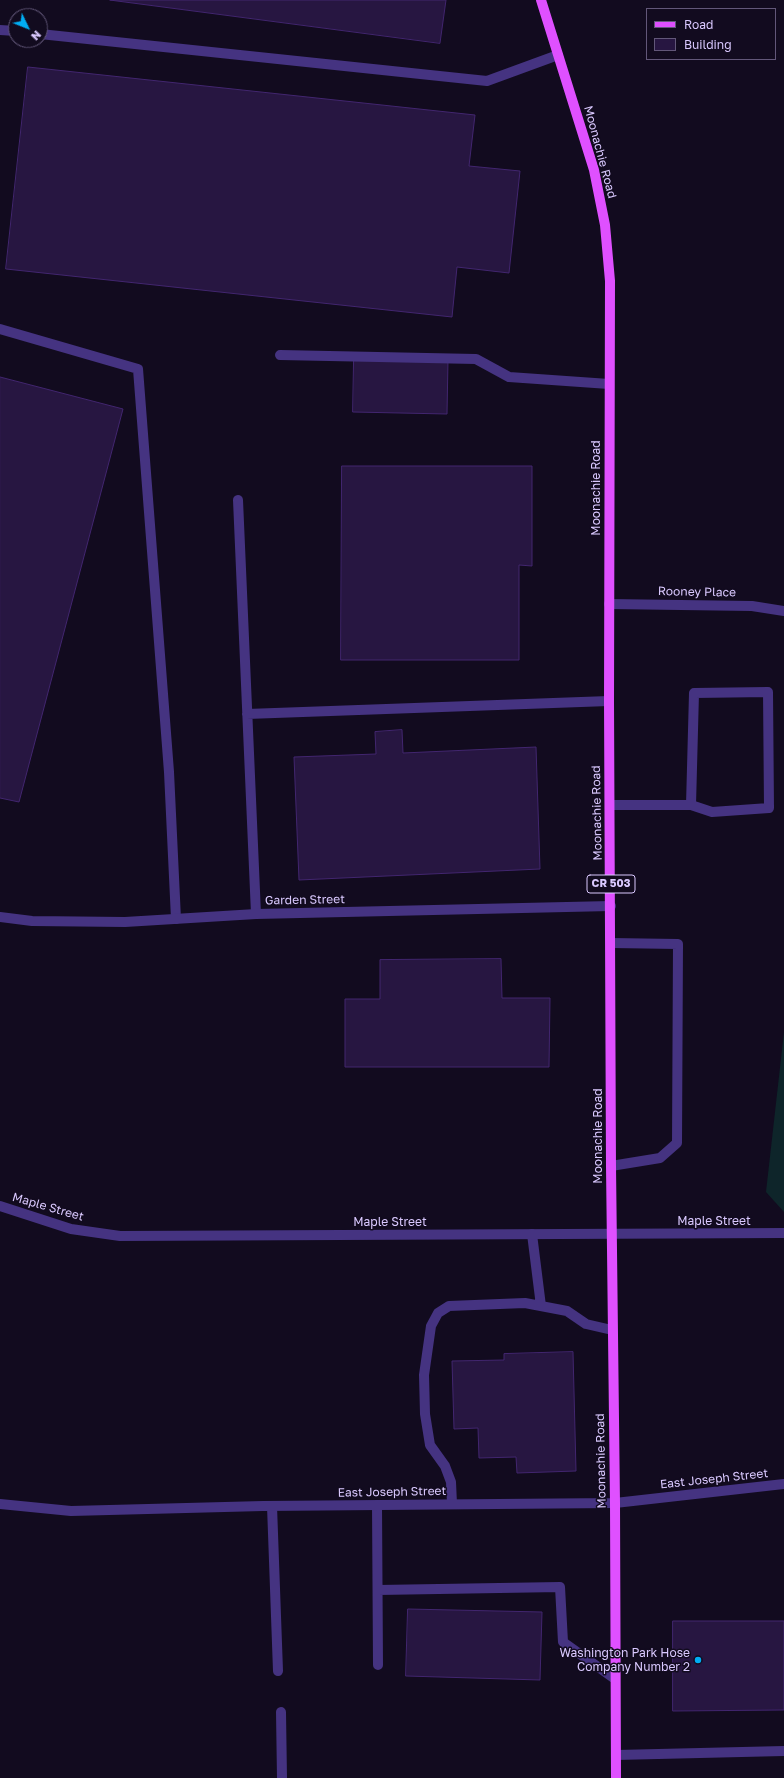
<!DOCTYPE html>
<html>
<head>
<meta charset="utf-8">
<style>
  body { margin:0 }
  #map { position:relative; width:784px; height:1778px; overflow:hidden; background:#120b1f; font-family:"Golos Text",sans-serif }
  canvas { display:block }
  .legend { position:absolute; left:646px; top:8px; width:130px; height:52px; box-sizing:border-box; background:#120b1f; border:1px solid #625779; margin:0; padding:5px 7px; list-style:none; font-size:12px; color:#dac9ff }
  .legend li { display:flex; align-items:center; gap:8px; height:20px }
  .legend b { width:20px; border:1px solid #625779 }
  .north { position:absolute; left:8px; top:8px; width:40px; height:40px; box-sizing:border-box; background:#120b1f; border:1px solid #625779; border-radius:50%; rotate:133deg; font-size:11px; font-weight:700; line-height:16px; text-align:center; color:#dac9ff }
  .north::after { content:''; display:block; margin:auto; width:14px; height:18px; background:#00adf4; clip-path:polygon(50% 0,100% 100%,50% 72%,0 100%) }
</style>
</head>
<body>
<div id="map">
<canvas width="784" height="1778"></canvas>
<ul class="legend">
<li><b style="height:5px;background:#df50ff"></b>Road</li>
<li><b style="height:11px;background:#271641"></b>Building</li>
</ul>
<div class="north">N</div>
</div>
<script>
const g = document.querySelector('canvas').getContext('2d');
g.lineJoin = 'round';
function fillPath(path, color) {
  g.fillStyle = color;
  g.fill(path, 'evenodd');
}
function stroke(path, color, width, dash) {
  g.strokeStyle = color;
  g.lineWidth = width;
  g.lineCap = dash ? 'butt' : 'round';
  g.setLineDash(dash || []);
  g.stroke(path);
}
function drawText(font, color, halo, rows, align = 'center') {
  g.font = font + ' "Golos Text",sans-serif';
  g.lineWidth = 3;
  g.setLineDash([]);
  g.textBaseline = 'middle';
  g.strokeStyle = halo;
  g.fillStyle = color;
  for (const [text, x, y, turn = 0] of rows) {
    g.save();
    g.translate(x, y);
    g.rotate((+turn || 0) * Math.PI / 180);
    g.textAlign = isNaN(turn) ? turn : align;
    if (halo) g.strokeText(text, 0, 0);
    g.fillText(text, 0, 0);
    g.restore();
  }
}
fillPath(new Path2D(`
  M 784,1032 L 784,1212 L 766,1192 Z`), '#0e252a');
const building = new Path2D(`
  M 110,0 L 446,0 L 440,43 Z
  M 28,67 L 475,115 L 469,166 L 520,171 L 509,273 L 457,267 L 452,317 L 6,269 Z
  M 354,359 L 448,360 L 447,414 L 353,412 Z
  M 0,377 L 123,409 L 19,802 L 0,798 Z
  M 342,466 L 532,466 L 532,566 L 519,565 L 519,660 L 341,660 Z
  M 402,730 L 403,753 L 536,747 L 540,869 L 299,880 L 294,757 L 376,754 L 375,732 Z
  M 501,959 L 502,998 L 550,998 L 549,1067 L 345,1067 L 345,999 L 380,999 L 380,960 Z
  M 573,1352 L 576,1471 L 517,1473 L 516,1457 L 479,1458 L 478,1428 L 454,1429 L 452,1361 L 504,1360 L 504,1354 Z
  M 408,1609 L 542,1612 L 540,1680 L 406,1676 Z
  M 673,1621 L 784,1621 L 784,1710 L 673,1711 Z`);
fillPath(building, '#271641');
stroke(building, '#42266f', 1);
stroke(new Path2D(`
  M 0,30 L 16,31
  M 40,34 L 487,81 L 558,55
  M 0,329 L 138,369 L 169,772 L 176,919
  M 280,355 L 476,359 L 509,377 L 609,384
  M 238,500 L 256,914
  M 247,714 L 609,701
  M 610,805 L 691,805 L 712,812 L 769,808 L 768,692 L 694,693 L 691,805
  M 611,1166 L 660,1158 L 677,1143 L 678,944 L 611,943
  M 532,1234 L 541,1306
  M 452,1504 L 451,1482 L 445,1466 L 430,1445 L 425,1414 L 424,1375 L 431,1326 L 438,1313 L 449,1306 L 525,1303 L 567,1311 L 586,1324 L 612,1330
  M 377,1505 L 378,1665
  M 272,1506 L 278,1671
  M 378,1590 L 560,1587 L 563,1642 L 615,1679
  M 616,1755 L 784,1751`), '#453381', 10);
stroke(new Path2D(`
  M 609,604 L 752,606 L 784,611
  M 0,917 L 32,921 L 125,922 L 256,914 L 611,906
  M 0,1206 L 71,1229 L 120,1236 L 784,1233
  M 0,1504 L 71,1511 L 263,1506 L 615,1503 L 784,1484
  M 281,1712 L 282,1778`), '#453381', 10);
stroke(new Path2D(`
  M 541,0 L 594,170 L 605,225 L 610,281 L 609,701 L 611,1166 L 615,1503 L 616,1778`), '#df50ff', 10);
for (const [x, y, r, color] of [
  [698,1660,4,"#00adf4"]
]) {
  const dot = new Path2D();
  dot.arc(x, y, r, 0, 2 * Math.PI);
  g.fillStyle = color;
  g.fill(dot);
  stroke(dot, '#120b1f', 1.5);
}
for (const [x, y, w] of [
  [611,884,48]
]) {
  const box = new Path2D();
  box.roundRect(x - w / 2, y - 9, w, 18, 3);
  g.fillStyle = '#120b1f';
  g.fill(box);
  stroke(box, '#dac9ff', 1);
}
drawText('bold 11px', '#dac9ff', null, [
  ["CR 503",611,884]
]);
drawText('12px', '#dac9ff', '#120b1f', [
  ["Moonachie Road",600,152,75],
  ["Moonachie Road",596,488,-90],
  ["Rooney Place",697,592,1],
  ["Moonachie Road",597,813,-91],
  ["Garden Street",305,900,-1],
  ["Moonachie Road",598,1136,-90],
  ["Maple Street",48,1207,16],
  ["Maple Street",714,1221],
  ["Maple Street",390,1222],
  ["Moonachie Road",601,1461,-91],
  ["East Joseph Street",714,1479,-6],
  ["East Joseph Street",392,1492,-1]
]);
drawText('12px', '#dac9ff', '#120b1f', [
  ["Washington Park Hose",690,1653],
  ["Company Number 2",690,1667]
], 'right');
</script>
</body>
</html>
